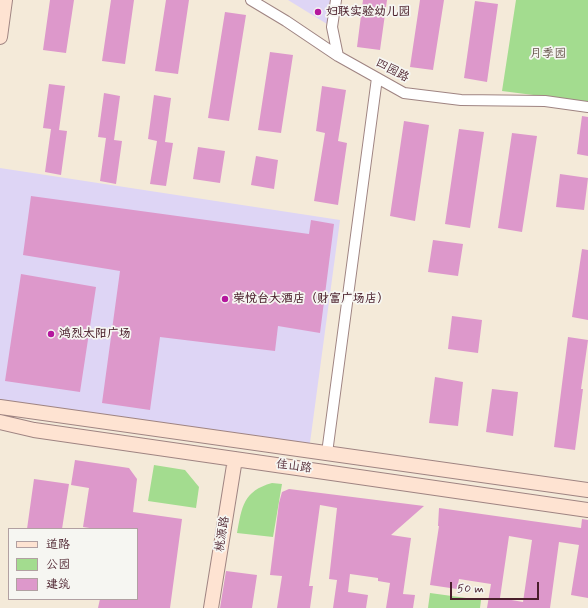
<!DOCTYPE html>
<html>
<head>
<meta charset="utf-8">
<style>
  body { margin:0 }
  #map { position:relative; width:588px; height:608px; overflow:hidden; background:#f4ead9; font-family:Mynerve,"LXGW WenKai TC",sans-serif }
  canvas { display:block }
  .legend { position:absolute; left:8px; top:528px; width:130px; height:72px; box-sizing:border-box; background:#f6f6f2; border:1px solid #b1a0a2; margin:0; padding:5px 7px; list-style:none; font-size:12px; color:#4a1f2b }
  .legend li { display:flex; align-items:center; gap:8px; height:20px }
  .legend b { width:20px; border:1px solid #b1a0a2 }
  .scale { position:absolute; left:450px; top:582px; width:89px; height:18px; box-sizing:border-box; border:2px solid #4a1f2b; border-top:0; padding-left:5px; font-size:12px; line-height:14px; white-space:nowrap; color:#4a1f2b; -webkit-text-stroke:3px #f6f6f2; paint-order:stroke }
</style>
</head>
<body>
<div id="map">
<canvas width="588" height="608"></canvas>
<ul class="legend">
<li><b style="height:5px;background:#fee3d2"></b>道路</li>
<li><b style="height:11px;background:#a3dc8f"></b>公园</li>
<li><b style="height:11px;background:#dd98cb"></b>建筑</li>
</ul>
<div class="scale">50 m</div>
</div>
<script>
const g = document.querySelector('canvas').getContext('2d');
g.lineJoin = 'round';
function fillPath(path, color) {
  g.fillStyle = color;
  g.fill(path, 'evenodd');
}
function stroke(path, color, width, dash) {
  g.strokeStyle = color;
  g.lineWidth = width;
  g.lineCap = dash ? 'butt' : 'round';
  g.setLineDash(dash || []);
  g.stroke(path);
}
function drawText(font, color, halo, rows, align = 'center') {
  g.font = font + ' Mynerve,"LXGW WenKai TC",sans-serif';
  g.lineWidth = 3.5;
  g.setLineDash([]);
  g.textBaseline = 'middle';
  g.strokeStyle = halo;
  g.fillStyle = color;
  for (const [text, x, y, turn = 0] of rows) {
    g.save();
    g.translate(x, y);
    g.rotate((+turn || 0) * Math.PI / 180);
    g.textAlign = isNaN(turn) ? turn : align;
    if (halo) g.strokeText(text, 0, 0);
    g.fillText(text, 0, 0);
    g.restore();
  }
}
fillPath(new Path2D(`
  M 288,0 L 330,0 L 327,24 Z
  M 0,168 L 340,220 L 309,450 L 0,407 Z`), '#ded5f5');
fillPath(new Path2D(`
  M 516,0 L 588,0 L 588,102 L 502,91 Z
  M 154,465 L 185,470 L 199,487 L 196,508 L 148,501 Z
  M 272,483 L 282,484 L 273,537 L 237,533 C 242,507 243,491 272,483 Z
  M 430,593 L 481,600 L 480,608 L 428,608 Z`), '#a3dc8f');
fillPath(new Path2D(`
  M 50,0 L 74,0 L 66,53 L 43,50 Z
  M 111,0 L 134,0 L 125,64 L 102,61 Z
  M 166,0 L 189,0 L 178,74 L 155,71 Z
  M 363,0 L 387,0 L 380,50 L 357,47 Z
  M 420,0 L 444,0 L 433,70 L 410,67 Z
  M 475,1 L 498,4 L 487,82 L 464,78 Z
  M 225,12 L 246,15 L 229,121 L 208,118 Z
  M 270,52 L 293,55 L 281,133 L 258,130 Z
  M 49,84 L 65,86 L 59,130 L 67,131 L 61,175 L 45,172 L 51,129 L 43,128 Z
  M 322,86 L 346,90 L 338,141 L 347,143 L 338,205 L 314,201 L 325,133 L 316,131 Z
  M 104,93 L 120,96 L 114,140 L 122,141 L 116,184 L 100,181 L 106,138 L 98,137 Z
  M 154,95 L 171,98 L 165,142 L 173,143 L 166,186 L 150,184 L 157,141 L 148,139 Z
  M 582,116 L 588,117 L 588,156 L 577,154 Z
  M 404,121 L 429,125 L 415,221 L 390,216 Z
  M 459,129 L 484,132 L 470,228 L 445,224 Z
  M 512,133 L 537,136 L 522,232 L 498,228 Z
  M 198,147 L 225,151 L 220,183 L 193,179 Z
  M 256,156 L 278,160 L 274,189 L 251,185 Z
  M 560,174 L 588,178 L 584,210 L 556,207 Z
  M 31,196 L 309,234 L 311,220 L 334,224 L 320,333 L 278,326 L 275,351 L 160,337 L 150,410 L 102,403 L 120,271 L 23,255 Z
  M 433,240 L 463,244 L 458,276 L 428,272 Z
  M 582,249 L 588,250 L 588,320 L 572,317 Z
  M 21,274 L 96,287 L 80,392 L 5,381 Z
  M 452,316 L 482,320 L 478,353 L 448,349 Z
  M 568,337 L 588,340 L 581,389 L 583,389 L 575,450 L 554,447 Z
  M 435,377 L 463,382 L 458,426 L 429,423 Z
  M 492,389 L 518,392 L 513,436 L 486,432 Z
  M 75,460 L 129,468 L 137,479 L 133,512 L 182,519 L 170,608 L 98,608 L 100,599 L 137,599 L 137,529 L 96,529 L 83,527 L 89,488 L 71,485 Z
  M 34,479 L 69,484 L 62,529 L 27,529 Z
  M 289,489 L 424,506 L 391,535 L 411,538 L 403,594 L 415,595 L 413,608 L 386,608 L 390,583 L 378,581 L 378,578 L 350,574 L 348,592 L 368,595 L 366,608 L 333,608 L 337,580 L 329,579 L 337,508 L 320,505 L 309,586 L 313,586 L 310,608 L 277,608 L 282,576 L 270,575 L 279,503 L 282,492 Z
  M 439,508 L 581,528 L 582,519 L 588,520 L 588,598 L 571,595 L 579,545 L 559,542 L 550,608 L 487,608 L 491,584 L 459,579 L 457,589 L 430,585 L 439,526 L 438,526 ZM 509,536 L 532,540 L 523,602 L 500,598 Z
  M 226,571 L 257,575 L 252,608 L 220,608 Z`), '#dd98cb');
const street = new Path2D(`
  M 251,0 L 286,21 L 338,56 L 404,93 L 461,100 L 545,101 L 588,107
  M 336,0 L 332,27 L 338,56
  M 327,453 L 377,78`);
const secondary = new Path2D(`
  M 0,37 L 5,0
  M 0,407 L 588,490
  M 0,422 L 34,430 L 588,510
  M 211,608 L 235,459`);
stroke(street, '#9f8482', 12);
stroke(secondary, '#9f8482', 16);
stroke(street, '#fff', 10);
stroke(secondary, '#fee3d2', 14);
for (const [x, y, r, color] of [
  [318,12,4,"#b5179e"],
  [225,299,4,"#b5179e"],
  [51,334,4,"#b5179e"]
]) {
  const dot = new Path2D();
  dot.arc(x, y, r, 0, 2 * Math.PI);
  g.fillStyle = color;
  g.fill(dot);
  stroke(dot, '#f6f6f2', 1.5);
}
drawText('bold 12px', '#4a1f2b', '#f6f6f2', [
  ["妇联实验幼儿园",326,12],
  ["荣悦台大酒店（财富广场店）",233,299],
  ["鸿烈太阳广场",59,334]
], 'left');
drawText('12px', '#604e44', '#f6f6f2', [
  ["月季园",548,54]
]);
drawText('12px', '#4a1f2b', '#f6f6f2', [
  ["四园路",392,71,28],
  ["佳山路",294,467,8],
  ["桃源路",223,534,-81]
]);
</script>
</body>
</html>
